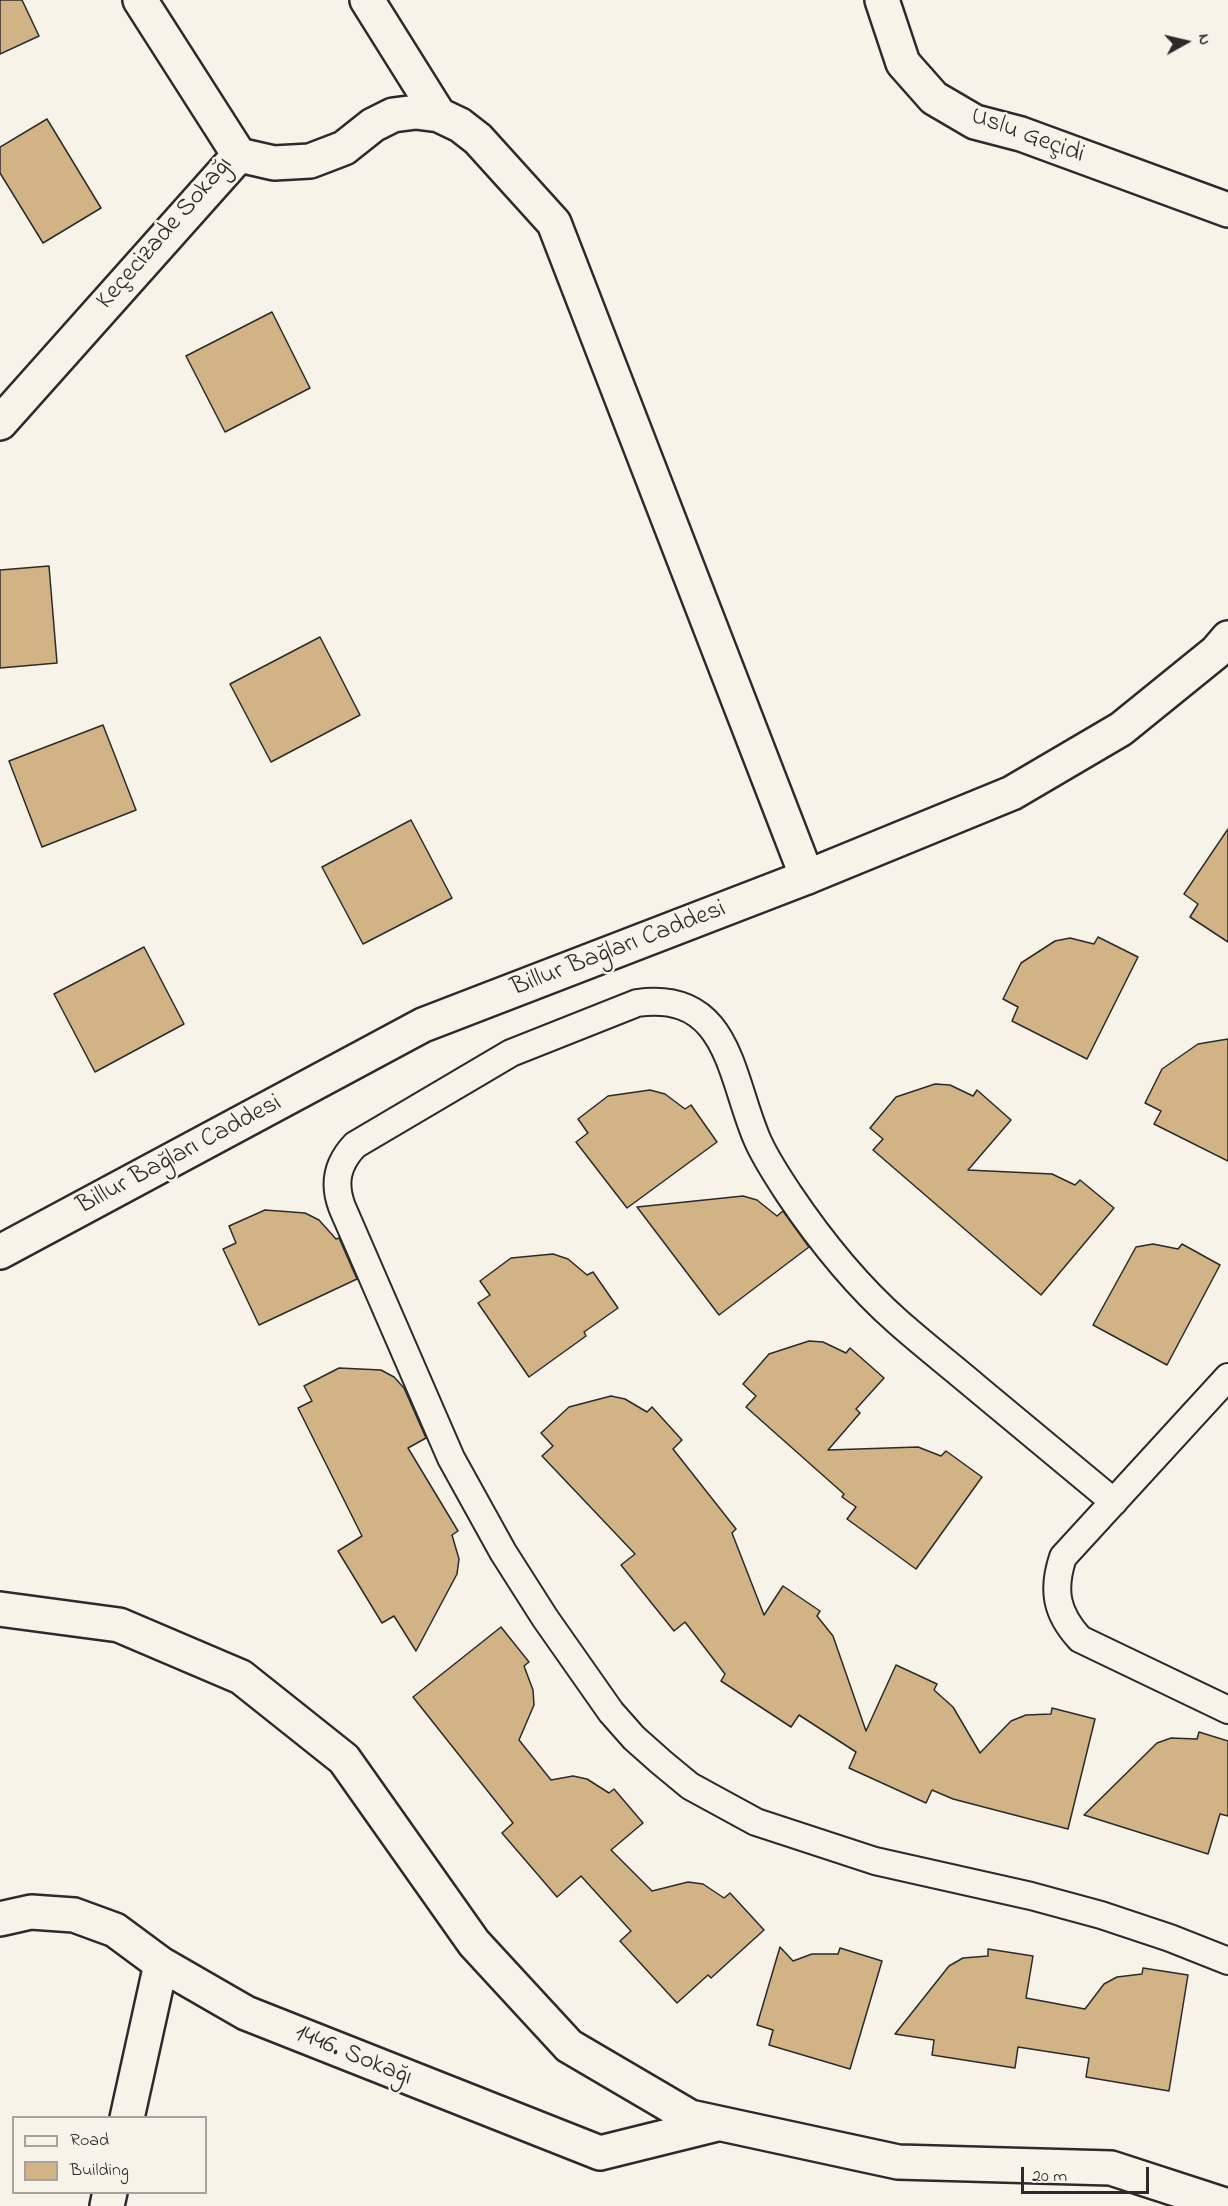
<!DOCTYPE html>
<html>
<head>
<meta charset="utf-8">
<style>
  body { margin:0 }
  #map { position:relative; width:1228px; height:2206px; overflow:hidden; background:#f7f3e8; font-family:"Indie Flower",sans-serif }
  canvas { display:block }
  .legend { position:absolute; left:12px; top:2116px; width:195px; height:78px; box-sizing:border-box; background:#f7f3e8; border:2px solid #a5a39c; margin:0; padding:8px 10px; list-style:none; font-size:18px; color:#2b2b2b }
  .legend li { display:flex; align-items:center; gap:12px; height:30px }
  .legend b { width:30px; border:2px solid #a5a39c }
  .north { position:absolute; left:1156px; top:12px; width:60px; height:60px; -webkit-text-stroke:4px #f7f3e8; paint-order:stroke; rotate:82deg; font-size:16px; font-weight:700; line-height:24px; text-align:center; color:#2b2b2b }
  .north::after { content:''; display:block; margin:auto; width:21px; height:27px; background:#2b2b2b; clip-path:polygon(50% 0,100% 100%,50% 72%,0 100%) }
  .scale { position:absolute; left:1021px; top:2167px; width:128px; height:27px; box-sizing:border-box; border:3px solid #2b2b2b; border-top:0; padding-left:8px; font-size:18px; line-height:21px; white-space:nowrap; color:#2b2b2b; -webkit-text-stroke:4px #f7f3e8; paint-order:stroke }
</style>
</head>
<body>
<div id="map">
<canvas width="1228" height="2206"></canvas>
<ul class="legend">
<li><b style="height:8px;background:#f7f3e8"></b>Road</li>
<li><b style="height:16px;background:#d1b385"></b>Building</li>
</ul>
<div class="north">N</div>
<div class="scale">20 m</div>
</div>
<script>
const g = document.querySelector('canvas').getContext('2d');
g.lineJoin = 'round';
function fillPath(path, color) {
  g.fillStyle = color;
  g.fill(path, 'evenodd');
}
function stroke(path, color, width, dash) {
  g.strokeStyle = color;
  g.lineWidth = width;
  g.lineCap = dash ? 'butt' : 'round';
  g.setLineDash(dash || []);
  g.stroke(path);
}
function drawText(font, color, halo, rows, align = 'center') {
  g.font = font + ' "Indie Flower",sans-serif';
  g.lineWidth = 5;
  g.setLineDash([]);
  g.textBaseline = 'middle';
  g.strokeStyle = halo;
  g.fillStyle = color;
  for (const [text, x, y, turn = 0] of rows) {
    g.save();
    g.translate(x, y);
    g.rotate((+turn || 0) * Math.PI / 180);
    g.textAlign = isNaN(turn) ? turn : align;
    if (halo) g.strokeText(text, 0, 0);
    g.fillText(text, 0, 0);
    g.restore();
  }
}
const building = new Path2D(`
  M 0,0 L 22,0 L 39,36 L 0,54 Z
  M 47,119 L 101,208 L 43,243 L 0,173 L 0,147 Z
  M 272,312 L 310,388 L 225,432 L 186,356 Z
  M 49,566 L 57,663 L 0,668 L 0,570 Z
  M 320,637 L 360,715 L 271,762 L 230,684 Z
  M 103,725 L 136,810 L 42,847 L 9,761 Z
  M 411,820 L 452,898 L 363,944 L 322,867 Z
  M 1228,829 L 1228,942 L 1190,917 L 1198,904 L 1184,894 Z
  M 1098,937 L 1138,957 L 1087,1059 L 1012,1021 L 1018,1007 L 1003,999 L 1021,963 L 1055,941 L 1070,938 L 1094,944 Z
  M 144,947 L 184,1024 L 95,1072 L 54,994 Z
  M 1228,1039 L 1228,1161 L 1154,1124 L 1161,1111 L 1145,1103 L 1162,1069 L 1198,1044 Z
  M 935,1084 L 950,1085 L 973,1096 L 977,1090 L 1011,1120 L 968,1170 L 1052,1174 L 1075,1185 L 1080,1180 L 1114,1208 L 1041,1295 L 873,1150 L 883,1139 L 870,1128 L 896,1097 Z
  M 650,1090 L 665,1094 L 685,1109 L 691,1105 L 717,1142 L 627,1208 L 576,1142 L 588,1133 L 578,1119 L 608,1096 Z
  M 743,1196 L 757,1200 L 777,1216 L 783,1211 L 809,1247 L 719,1315 L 637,1207 Z
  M 265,1210 L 305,1213 L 319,1220 L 336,1239 L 339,1238 L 357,1279 L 259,1325 L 223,1249 L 236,1243 L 229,1226 Z
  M 1153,1244 L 1178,1249 L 1182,1244 L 1220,1265 L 1167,1365 L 1093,1325 L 1136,1247 Z
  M 553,1254 L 568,1259 L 587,1275 L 593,1272 L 618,1308 L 584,1332 L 586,1336 L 529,1377 L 478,1303 L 490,1295 L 480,1281 L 511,1258 Z
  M 809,1341 L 823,1342 L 846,1353 L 850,1348 L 884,1378 L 856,1409 L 860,1413 L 828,1450 L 918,1447 L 941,1456 L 946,1451 L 982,1477 L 916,1569 L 847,1519 L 856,1507 L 842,1497 L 844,1494 L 746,1407 L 756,1396 L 743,1384 L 769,1354 Z
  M 339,1368 L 381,1370 L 394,1377 L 404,1388 L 426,1438 L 408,1448 L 458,1531 L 452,1535 L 459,1559 L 457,1574 L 416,1651 L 394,1616 L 382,1623 L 338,1551 L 362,1536 L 298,1408 L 312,1401 L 304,1386 Z
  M 611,1396 L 625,1399 L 647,1412 L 652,1407 L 682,1440 L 673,1449 L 736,1529 L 732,1533 L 764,1615 L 783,1586 L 820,1611 L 817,1616 L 833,1636 L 866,1731 L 896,1665 L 937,1684 L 934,1690 L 953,1707 L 980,1753 L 1011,1721 L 1026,1715 L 1051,1714 L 1052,1708 L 1095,1719 L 1068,1829 L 953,1799 L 932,1790 L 926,1803 L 849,1768 L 856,1752 L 799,1715 L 791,1727 L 721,1681 L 725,1674 L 685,1622 L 674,1631 L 621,1565 L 635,1554 L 542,1456 L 553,1446 L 541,1433 L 569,1407 Z
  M 501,1627 L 529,1662 L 524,1666 L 533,1690 L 534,1705 L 519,1740 L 551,1780 L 573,1776 L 587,1779 L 609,1793 L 614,1789 L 643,1823 L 611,1850 L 652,1891 L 688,1882 L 703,1884 L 724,1898 L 730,1893 L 764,1930 L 711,1978 L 708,1975 L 677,2003 L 620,1941 L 631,1931 L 581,1876 L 557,1897 L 502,1833 L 513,1823 L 413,1697 Z
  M 1199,1732 L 1228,1741 L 1228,1816 L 1220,1814 L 1208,1854 L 1084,1815 L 1157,1743 L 1171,1738 L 1197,1739 Z
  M 780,1947 L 793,1961 L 812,1954 L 838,1954 L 840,1948 L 882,1961 L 850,2069 L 769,2045 L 773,2030 L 757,2025 Z
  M 988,1949 L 1033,1956 L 1026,1998 L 1085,2009 L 1104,1984 L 1117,1977 L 1142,1974 L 1143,1968 L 1188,1975 L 1169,2091 L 1086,2077 L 1089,2058 L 1018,2047 L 1015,2068 L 932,2055 L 934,2040 L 895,2034 L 949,1966 L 963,1958 L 988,1956 Z`);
fillPath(building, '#d1b385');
stroke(building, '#2b2b2b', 1.5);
const lane = new Path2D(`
  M 1228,1377 L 1063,1557 C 1052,1590 1056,1613 1080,1639 L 1228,1710
  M 1114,1502 C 1068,1464 1023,1426 978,1389 C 951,1366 924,1345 898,1322 C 856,1285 820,1240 789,1194 C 778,1177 765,1158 757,1139 C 730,1076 729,990 637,1003 L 511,1053 L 355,1145 C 337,1164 333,1183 342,1207 L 451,1458 L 503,1552 L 545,1618 L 611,1712 L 634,1738 L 661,1762 L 690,1786 L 756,1822 L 875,1861 L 1031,1896 L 1101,1915 L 1170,1938 L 1228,1961`);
const street = new Path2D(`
  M 367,0 L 439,115
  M 882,0 L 903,63 L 934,98 L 975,122 L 1021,134 L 1228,210
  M 239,155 L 274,163 L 310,161 L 344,148 L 373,125 L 393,115 L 416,112 L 439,115 L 460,125 L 478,139 L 554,223 L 807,877
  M 0,423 L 239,155 L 140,0
  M 0,1609 L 119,1625 L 241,1677 L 344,1759 L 474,1943 L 569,2046 L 690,2117 L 898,2162 L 1111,2168 L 1228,2206
  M 0,1919 L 31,1912 L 74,1915 L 115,1930 L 161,1964 L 246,2013 L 600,2153 L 717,2124
  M 127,2118 L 161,1964
  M 107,2206 L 110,2192`);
const secondary = new Path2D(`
  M 0,1252 L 423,1025 L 807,877 L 1012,793 L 1121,729 L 1216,652 L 1228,638`);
stroke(lane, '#2b2b2b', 30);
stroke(street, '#2b2b2b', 38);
stroke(secondary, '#2b2b2b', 38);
stroke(lane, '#f7f3e8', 26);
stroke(street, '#f7f3e8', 33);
stroke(secondary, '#f7f3e8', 33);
drawText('26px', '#2b2b2b', '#f7f3e8', [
  ["Uslu Geçidi",1027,137,20],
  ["Keçecizade Sokağı",166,234,-49],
  ["Billur Bağları Caddesi",619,950,-21],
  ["Billur Bağları Caddesi",180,1156,-28],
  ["1446. Sokağı",353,2057,22]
]);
</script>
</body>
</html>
